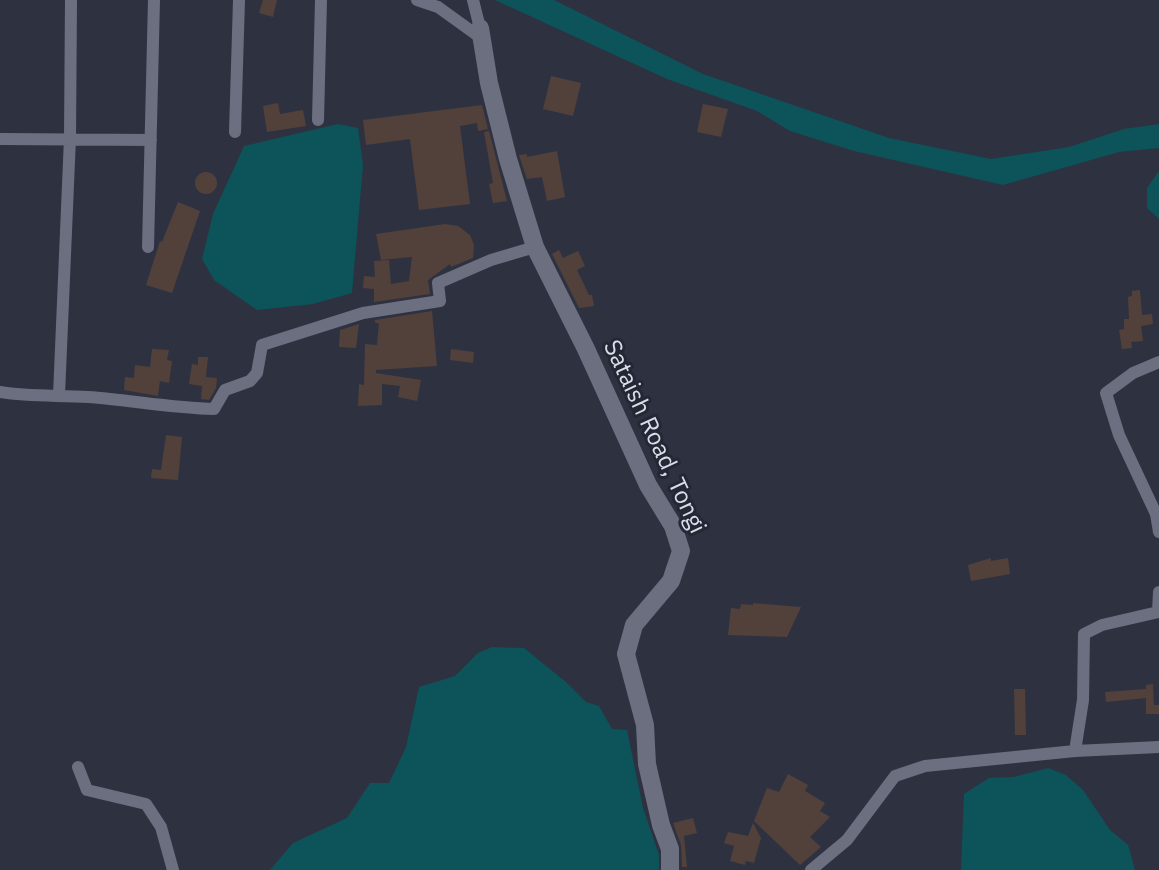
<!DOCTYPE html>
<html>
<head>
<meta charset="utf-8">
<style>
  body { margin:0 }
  canvas { display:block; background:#2e3140 }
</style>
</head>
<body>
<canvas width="1159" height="870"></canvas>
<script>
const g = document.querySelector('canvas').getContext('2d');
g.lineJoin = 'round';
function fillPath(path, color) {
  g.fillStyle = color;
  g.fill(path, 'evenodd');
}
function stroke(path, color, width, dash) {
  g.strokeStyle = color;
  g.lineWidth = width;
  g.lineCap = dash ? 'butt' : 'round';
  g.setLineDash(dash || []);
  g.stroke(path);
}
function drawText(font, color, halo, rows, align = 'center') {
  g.font = font + ' "IBM Plex Sans",sans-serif';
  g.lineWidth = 6;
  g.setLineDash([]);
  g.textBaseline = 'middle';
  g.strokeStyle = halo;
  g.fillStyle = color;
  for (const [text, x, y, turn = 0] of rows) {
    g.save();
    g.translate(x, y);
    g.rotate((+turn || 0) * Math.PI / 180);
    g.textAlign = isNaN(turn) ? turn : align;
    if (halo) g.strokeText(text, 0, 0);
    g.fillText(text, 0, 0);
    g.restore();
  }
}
fillPath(new Path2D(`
  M 495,0 L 554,0 L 703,74 L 889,138 L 991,159 L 1069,147 L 1124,129 L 1159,124 L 1159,148 L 1119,152 L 1003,185 L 854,151 L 790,131 L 757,111 L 667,79 Z
  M 338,124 L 358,128 L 363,165 L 352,293 L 313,304 L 257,310 L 214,280 L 202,259 L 213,214 L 244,146 Z
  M 1159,171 L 1159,219 L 1147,208 L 1147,188 Z
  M 492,647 L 524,648 L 566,682 L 586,702 L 599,706 L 612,729 L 627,730 L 643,808 L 659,855 L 659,870 L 270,870 L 293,843 L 347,818 L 370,783 L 389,783 L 406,747 L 419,687 L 455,676 L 478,653 Z
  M 1048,768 L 1066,775 L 1083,790 L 1110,830 L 1128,845 L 1135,870 L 961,870 L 964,794 L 989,778 L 1014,777 Z`), '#0c535a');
fillPath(new Path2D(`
  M 263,0 L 277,0 L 273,17 L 259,13 Z
  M 551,76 L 581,83 L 573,116 L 543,109 Z
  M 278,103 L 280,114 L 303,110 L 306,126 L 267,132 L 263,106 Z
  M 703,104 L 728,109 L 721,137 L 697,132 Z
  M 482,105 L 488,129 L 478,131 L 477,123 L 460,126 L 470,204 L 419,210 L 410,139 L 366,145 L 363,120 Z
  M 489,131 L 507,201 L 493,203 L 489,184 L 493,183 L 484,132 Z
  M 557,151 L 565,197 L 547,201 L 542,177 L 527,179 L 519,155 L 527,154 L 527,157 Z
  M195 183a11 11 0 1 1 22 0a11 11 0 1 1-22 0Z
  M 178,202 L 200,211 L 172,293 L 146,285 L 160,241 L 162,242 Z
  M 445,224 L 458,226 L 470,235 L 474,245 L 473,258 L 451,267 L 450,264 L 428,280 L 430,294 L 374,302 L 374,289 L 363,288 L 364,276 L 375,277 L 374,261 L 389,260 L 391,284 L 409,281 L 412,257 L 381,260 L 376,234 Z
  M 559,250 L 563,258 L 578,251 L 585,266 L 577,270 L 589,295 L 592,295 L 594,306 L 579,308 L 552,254 Z
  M 1140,290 L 1142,315 L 1152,314 L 1153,324 L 1141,326 L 1143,341 L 1131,342 L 1132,348 L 1122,349 L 1119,330 L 1124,329 L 1124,319 L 1129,319 L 1128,297 L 1132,296 L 1132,291 Z
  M 432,311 L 437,366 L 376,370 L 376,373 L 421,380 L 417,401 L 398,397 L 400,386 L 382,384 L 382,405 L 358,406 L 359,384 L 364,385 L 365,344 L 377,345 L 379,323 L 375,323 L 375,320 Z
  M 359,324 L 356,348 L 339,347 L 340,330 Z
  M 152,349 L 169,350 L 167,360 L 172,361 L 169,383 L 160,381 L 158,396 L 124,390 L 125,377 L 134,378 L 135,365 L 150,367 Z
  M 451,349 L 474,352 L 473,363 L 450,360 Z
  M 198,357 L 208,357 L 206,377 L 217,378 L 216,388 L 209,400 L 201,399 L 202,386 L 189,384 L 192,364 L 198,365 Z
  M 166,435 L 182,437 L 178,480 L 151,478 L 152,469 L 161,470 Z
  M 991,558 L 991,561 L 1008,558 L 1010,574 L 971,581 L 968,565 Z
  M 753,603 L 801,607 L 787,637 L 728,635 L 731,608 L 740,609 L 741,604 L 753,605 Z
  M 1153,684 L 1154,705 L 1159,705 L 1159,714 L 1146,714 L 1146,698 L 1106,702 L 1105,692 L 1146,689 L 1146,685 Z
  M 1014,689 L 1025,689 L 1026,735 L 1015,735 Z
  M 788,774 L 808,785 L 805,791 L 825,803 L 820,811 L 830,817 L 810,837 L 821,847 L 800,865 L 754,821 L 767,788 L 779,792 Z
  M 693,818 L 697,833 L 684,836 L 687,867 L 682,867 L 681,845 L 673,823 Z
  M 753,823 L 761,838 L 754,863 L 746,861 L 745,865 L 730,861 L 734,846 L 724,843 L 728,832 L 748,836 Z`), '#52403b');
stroke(new Path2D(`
  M 417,0 L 438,7 L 481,38
  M 473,0 L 480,28
  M 318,120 L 321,0
  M 235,132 L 239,0
  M 0,139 L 151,140
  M 148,247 L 154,0
  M 1159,362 L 1133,373 L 1106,393 L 1119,435 L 1156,514 L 1159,532
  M 0,392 C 29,397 58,395 88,397 C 130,400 172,408 214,409 L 225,390 L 250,381 L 257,373 L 262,345 L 363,313 L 440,301 L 438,283 L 491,260 L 535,247
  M 59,395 L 70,138 L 71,0
  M 1075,751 L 1083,700 L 1084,634 L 1102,625 L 1158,612 L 1159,592
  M 78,767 L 87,790 L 146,804 L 161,827 L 173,870
  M 811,870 L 847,840 L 895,776 L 925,766 L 1075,751 L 1159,747`), '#6b6f80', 12);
stroke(new Path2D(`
  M 480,28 L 489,83 L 508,159 L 535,247 L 586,349 L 648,485 L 673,526 L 681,551 L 671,581 L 634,625 L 626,654 L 645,725 L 647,764 L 661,825 L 670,849 L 670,870`), '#6b6f80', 18);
drawText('24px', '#dadde6', '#242735', [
  ["Sataish Road, Tongi",654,437,65]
]);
</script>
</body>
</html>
